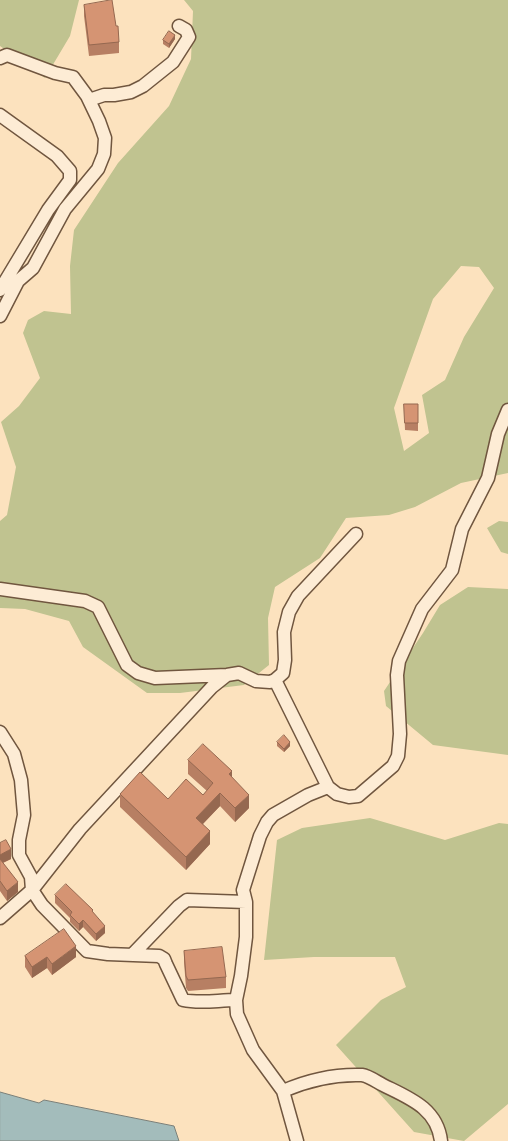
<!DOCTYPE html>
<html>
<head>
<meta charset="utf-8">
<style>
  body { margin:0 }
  canvas { display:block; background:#fce2be }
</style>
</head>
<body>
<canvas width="508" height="1141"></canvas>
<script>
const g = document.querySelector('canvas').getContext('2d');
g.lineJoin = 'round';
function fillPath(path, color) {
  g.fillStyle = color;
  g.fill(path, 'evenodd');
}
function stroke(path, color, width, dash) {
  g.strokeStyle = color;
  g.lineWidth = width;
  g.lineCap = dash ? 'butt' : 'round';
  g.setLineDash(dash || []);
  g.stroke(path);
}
fillPath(new Path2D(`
  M 0,0 L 79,0 L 70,36 L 45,78 L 0,46 Z
  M 184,0 L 508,0 L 508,473 L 461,483 L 415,507 L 389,515 L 346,518 L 320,558 L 275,587 L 268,618 L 269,665 L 244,685 L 180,693 L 147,693 L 83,647 L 69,621 L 25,609 L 0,608 L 0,521 L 7,515 L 16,467 L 1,422 L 19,406 L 40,378 L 23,333 L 28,320 L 44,311 L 71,314 L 70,266 L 74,230 L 118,163 L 169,106 L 191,59 L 193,11 ZM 461,266 L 479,267 L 494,288 L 464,337 L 445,380 L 422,395 L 429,433 L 404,451 L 394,408 L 433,299 Z
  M 499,521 L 508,522 L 508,554 L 501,552 L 487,528 Z
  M 468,587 L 508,589 L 508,755 L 433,745 L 386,706 L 384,691 L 423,633 L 440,605 Z
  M 370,818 L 445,840 L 499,823 L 508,824 L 508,1104 L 464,1141 L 414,1132 L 336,1045 L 381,1000 L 406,987 L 395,957 L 314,957 L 264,960 L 277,840 L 302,828 Z`), '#c0c390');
const water = new Path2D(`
  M 0,1092 L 39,1103 L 44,1100 L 174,1126 L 179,1141 L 0,1141 Z`);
fillPath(water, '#a3bcbb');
stroke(water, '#7c8079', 1);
const minor = new Path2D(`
  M 0,58 L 7,55 L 55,73 L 73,77 L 87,96 L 99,121 L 105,138 L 104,154 L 98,169 L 65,209 L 33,268 L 18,281 L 0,316
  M 89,100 L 104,95 L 114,95 L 131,92 L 143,86 L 173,62 L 189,37 L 186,30 L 179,26
  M 0,115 L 57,156 L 70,171 L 70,180 L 48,210 L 0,290
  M 0,589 L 85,601 L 98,607 L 127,665 L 138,673 L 155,678 L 227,675 L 239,673 L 256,681 L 270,682 L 275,680 L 283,673 L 285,660 L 284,632 L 289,612 L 298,596 L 356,534
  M 275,680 L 328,787 L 337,794 L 349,797 L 358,796 L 393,766 L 398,756 L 400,734 L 397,675 L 399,661 L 422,609 L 452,570 L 462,529 L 488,478 L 498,434 L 508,410
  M 0,732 L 14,754 L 21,780 L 24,815 L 19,840 L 19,855 L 31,877 L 32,890 L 42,905 L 87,951 L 108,954 L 159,956 L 164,959 L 166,964 L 183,1000 C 201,1004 218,1000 236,1000
  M 0,918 L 32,890 L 80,829 L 212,687 L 227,675
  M 132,955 L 179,906 L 187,900 L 246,902
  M 283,1091 C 308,1080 335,1074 362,1075 C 369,1076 377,1082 383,1085 C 409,1098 437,1108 441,1141
  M 297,1141 L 283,1091 L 253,1050 L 237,1014 L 236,1000 L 241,976 L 246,937 L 246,902 L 243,890 L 260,836 L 267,822 L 273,815 L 308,795 L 328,787`);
stroke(minor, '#70563f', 15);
stroke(minor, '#fdecd5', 12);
fillPath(new Path2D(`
  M 84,5 L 116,26 L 119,42 L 119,53 L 89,56 L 84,16 Z
  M 175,39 L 169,48 L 163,44 L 163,40 Z
  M 404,404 L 418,404 L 418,431 L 405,430 Z
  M 277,742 L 290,746 L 284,752 L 277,746 Z
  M 188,760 L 232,778 L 249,808 L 235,822 L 220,806 L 203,824 L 210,844 L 186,870 L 120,807 L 120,794 L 168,799 L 203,795 L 207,791 L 188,774 Z
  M 0,843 L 11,859 L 3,863 L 18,892 L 7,901 L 0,891 Z
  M 55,895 L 93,913 L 105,933 L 96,941 L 83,927 L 79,931 L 70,922 L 70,918 L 55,903 Z
  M 184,951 L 226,977 L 226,988 L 188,991 L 186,988 L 184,962 Z
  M 25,956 L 76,957 L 52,975 L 47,968 L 32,978 L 25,967 Z`), '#b77f63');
fillPath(new Path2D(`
  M 175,35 L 175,39 L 169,48 L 169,44 Z
  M 290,742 L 290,746 L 284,752 L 284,749 Z
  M 232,771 L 232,784 L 229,774 Z
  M 220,793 L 220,806 L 196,831 L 196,818 Z
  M 249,795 L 249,808 L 235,822 L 235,808 Z
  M 210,831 L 210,844 L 186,870 L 186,857 Z
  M 11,849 L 11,859 L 0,864 L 0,855 Z
  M 18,882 L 18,892 L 7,901 L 7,891 Z
  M 83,920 L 83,927 L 79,931 L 79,924 Z
  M 105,926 L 105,933 L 96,941 L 96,934 Z
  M 76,946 L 76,957 L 52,975 L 52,964 Z
  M 47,957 L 47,968 L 32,978 L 32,967 Z`), '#956850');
const building = new Path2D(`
  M 112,0 L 116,26 L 118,26 L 119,42 L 89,45 L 84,5 Z
  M 169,31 L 175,35 L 169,44 L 163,40 Z
  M 404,404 L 418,404 L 418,423 L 405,423 Z
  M 284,735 L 290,742 L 284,749 L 277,742 Z
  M 203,744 L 232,771 L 229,774 L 249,795 L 235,808 L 220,793 L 196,818 L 210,831 L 186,857 L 120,794 L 140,772 L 168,799 L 186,779 L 203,795 L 213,783 L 188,760 Z
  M 6,840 L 11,849 L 0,855 L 0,843 Z
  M 0,859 L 18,882 L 7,891 L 0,881 Z
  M 66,884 L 93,910 L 92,911 L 105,926 L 96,934 L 83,920 L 79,924 L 70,915 L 72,912 L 55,895 Z
  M 64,929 L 76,946 L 52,964 L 47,957 L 32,967 L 25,956 Z
  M 222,947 L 226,977 L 188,980 L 186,976 L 184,951 Z`);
fillPath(building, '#d59473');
stroke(building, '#956850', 1);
</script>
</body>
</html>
